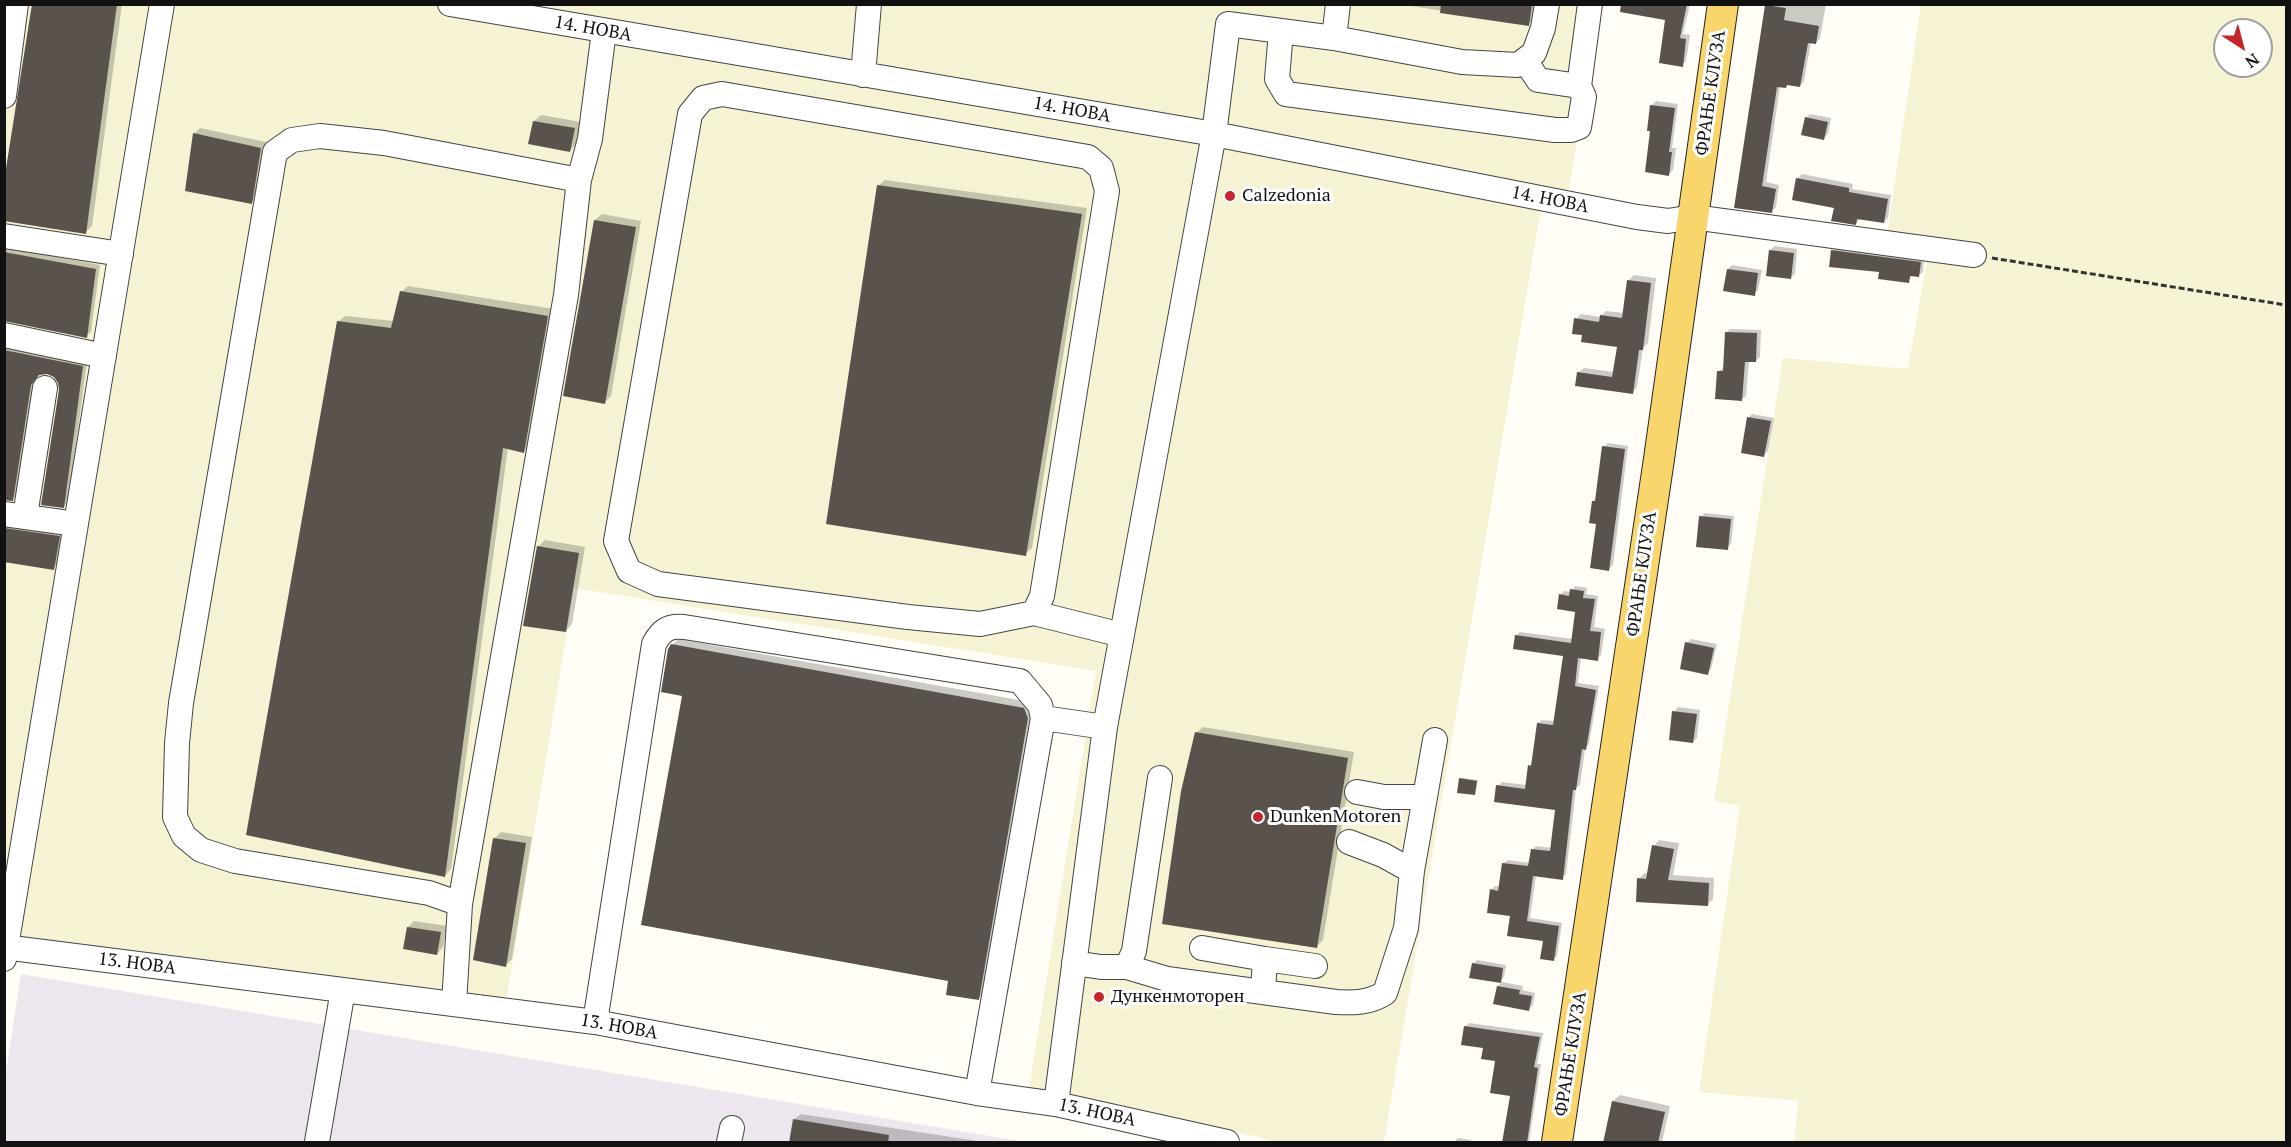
<!DOCTYPE html>
<html>
<head>
<meta charset="utf-8">
<style>
  body { margin:0 }
  #map { position:relative; width:2291px; height:1147px; overflow:hidden; background:#fffdf5; font-family:"PT Serif",serif }
  canvas { display:block }
  .frame { position:absolute; inset:0; border:6px solid #111; pointer-events:none }
  .north { position:absolute; left:2213px; top:18px; width:60px; height:60px; box-sizing:border-box; background:#fff; border:2px solid #a0a0a0; border-radius:50%; rotate:144deg; font-size:16px; font-weight:700; line-height:24px; text-align:center; color:#111 }
  .north::after { content:''; display:block; margin:auto; width:21px; height:27px; background:#c4262e; clip-path:polygon(50% 0,100% 100%,50% 72%,0 100%) }
</style>
</head>
<body>
<div id="map">
<canvas width="2291" height="1147"></canvas>
<div class="frame"></div>
<div class="north">N</div>
</div>
<script>
const g = document.querySelector('canvas').getContext('2d');
g.lineJoin = 'round';
function fillPath(path, color) {
  g.fillStyle = color;
  g.fill(path, 'evenodd');
}
function stroke(path, color, width, dash) {
  g.strokeStyle = color;
  g.lineWidth = width;
  g.lineCap = dash ? 'butt' : 'round';
  g.setLineDash(dash || []);
  g.stroke(path);
}
function drawText(font, color, halo, rows, align = 'center') {
  g.font = font + ' "PT Serif",serif';
  g.lineWidth = 6;
  g.setLineDash([]);
  g.textBaseline = 'middle';
  g.strokeStyle = halo;
  g.fillStyle = color;
  for (const [text, x, y, turn = 0] of rows) {
    g.save();
    g.translate(x, y);
    g.rotate((+turn || 0) * Math.PI / 180);
    g.textAlign = isNaN(turn) ? turn : align;
    if (halo) g.strokeText(text, 0, 0);
    g.fillText(text, 0, 0);
    g.restore();
  }
}
fillPath(new Path2D(`
  M 21,974 L 1026,1142 L 5,1142 L 5,1078 Z`), '#eee6ef');
fillPath(new Path2D(`
  M 5,5 L 1600,5 L 1566,206 L 1542,202 L 1384,1142 L 1274,1142 L 1255,1136 L 1028,1095 L 1096,671 L 574,588 L 506,1002 L 5,941 Z
  M 1921,5 L 2286,5 L 2286,1142 L 1794,1142 L 1798,1101 L 1699,1092 L 1740,806 L 1714,801 L 1783,358 L 1908,369 L 1930,243 L 1887,235 ZM 2225,30 L 2261,30 L 2261,66 L 2225,66 Z`), '#f6f3d4');
fillPath(new Path2D(`
  M 34,4 L 122,4 L 92,226 L 85,233 Z
  M 1398,4 L 1538,4 L 1535,18 L 1528,24 Z
  M 1638,4 L 1690,4 L 1683,34 L 1690,35 L 1686,61 L 1682,65 L 1667,19 Z
  M 1767,4 L 1826,4 L 1820,38 L 1816,43 L 1811,42 L 1804,81 L 1800,86 L 1788,84 L 1786,87 L 1780,86 L 1766,182 L 1779,185 L 1776,207 L 1771,212 L 1736,207 Z
  M 1656,101 L 1678,104 L 1672,148 L 1676,148 L 1673,170 L 1669,174 L 1652,130 L 1652,105 Z
  M 1810,114 L 1831,118 L 1828,134 L 1824,138 L 1806,118 Z
  M 541,115 L 581,122 L 576,144 L 570,151 L 534,121 Z
  M 200,128 L 266,142 L 258,196 L 251,202 L 194,134 Z
  M 1802,174 L 1853,184 L 1852,189 L 1891,195 L 1888,218 L 1884,222 L 1861,218 L 1856,223 L 1836,207 L 1794,199 L 1798,178 Z
  M 885,180 L 1087,208 L 1032,548 L 1025,554 L 878,186 Z
  M 602,214 L 641,221 L 611,396 L 605,402 L 595,220 Z
  M 1774,246 L 1797,249 L 1795,274 L 1790,278 L 1770,251 Z
  M 4,247 L 100,265 L 91,332 L 86,336 L 4,320 Z
  M 1837,247 L 1924,259 L 1923,272 L 1918,276 L 1912,275 L 1908,282 L 1832,251 Z
  M 1732,265 L 1762,270 L 1758,290 L 1754,294 L 1728,269 Z
  M 1634,275 L 1656,278 L 1648,343 L 1643,348 L 1637,387 L 1632,393 L 1578,373 L 1584,368 L 1614,372 L 1618,345 L 1584,334 L 1576,319 L 1581,314 L 1600,317 L 1606,311 L 1624,313 L 1629,280 Z
  M 408,286 L 554,309 L 530,445 L 524,451 L 508,447 L 451,869 L 445,876 L 338,322 L 345,316 L 394,321 L 401,292 Z
  M 1730,329 L 1761,330 L 1760,357 L 1756,361 L 1749,360 L 1746,396 L 1741,400 L 1719,371 L 1725,367 L 1726,333 Z
  M 4,344 L 87,362 L 68,502 L 64,506 L 60,383 L 55,376 L 47,372 L 39,374 L 35,380 L 17,495 L 12,499 L 4,499 Z
  M 1752,414 L 1774,418 L 1768,451 L 1764,455 L 1748,418 Z
  M 1608,443 L 1628,446 L 1613,565 L 1609,569 L 1593,501 L 1597,498 L 1604,447 Z
  M 1705,513 L 1734,516 L 1731,544 L 1727,548 L 1701,517 Z
  M 4,523 L 63,532 L 58,564 L 53,568 L 4,561 Z
  M 545,540 L 585,547 L 572,624 L 566,631 L 538,547 Z
  M 1575,586 L 1587,588 L 1586,594 L 1598,596 L 1594,627 L 1605,629 L 1601,655 L 1597,659 L 1581,657 L 1578,683 L 1599,686 L 1589,744 L 1585,749 L 1580,785 L 1576,788 L 1566,874 L 1562,878 L 1536,875 L 1530,918 L 1562,923 L 1557,956 L 1554,959 L 1544,940 L 1512,915 L 1491,890 L 1495,886 L 1500,887 L 1504,863 L 1508,860 L 1530,863 L 1532,850 L 1536,846 L 1552,848 L 1556,809 L 1498,786 L 1502,782 L 1527,785 L 1529,766 L 1533,762 L 1538,723 L 1542,720 L 1555,721 L 1565,654 L 1516,636 L 1520,632 L 1573,639 L 1577,610 L 1560,595 L 1564,591 L 1571,592 Z
  M 678,639 L 1030,702 L 1034,711 L 985,992 L 978,999 L 950,980 L 684,695 L 672,645 Z
  M 1691,639 L 1717,644 L 1711,669 L 1707,674 L 1687,643 Z
  M 1678,707 L 1700,710 L 1697,738 L 1693,742 L 1674,712 Z
  M 1203,727 L 1354,752 L 1323,940 L 1317,946 L 1196,733 Z
  M 1462,778 L 1478,780 L 1475,794 L 1461,779 Z
  M 501,832 L 532,837 L 512,959 L 506,965 L 495,838 Z
  M 1659,840 L 1679,843 L 1673,875 L 1714,878 L 1713,899 L 1707,905 L 1639,879 L 1644,873 L 1648,874 L 1654,846 Z
  M 414,921 L 447,926 L 443,947 L 437,954 L 408,927 Z
  M 1477,960 L 1506,965 L 1504,977 L 1500,981 L 1473,964 Z
  M 1502,982 L 1523,986 L 1522,990 L 1535,993 L 1533,1005 L 1529,1009 L 1498,986 Z
  M 1469,1023 L 1543,1033 L 1537,1064 L 1541,1064 L 1529,1142 L 1504,1142 L 1511,1094 L 1497,1060 L 1465,1027 Z
  M 1620,1095 L 1670,1106 L 1662,1142 L 1604,1142 L 1613,1101 Z
  M 801,1114 L 984,1142 L 791,1142 L 794,1120 Z
  M 1458,1138 L 1471,1140 L 1472,1142 L 1454,1142 Z`), '#0003');
fillPath(new Path2D(`
  M 32,4 L 117,4 L 86,234 L 4,221 L 4,181 Z
  M 1441,4 L 1532,4 L 1529,26 L 1440,13 Z
  M 1621,4 L 1687,4 L 1680,38 L 1686,39 L 1683,67 L 1659,63 L 1665,20 L 1620,12 Z
  M 1765,5 L 1786,8 L 1784,20 L 1819,26 L 1816,44 L 1808,43 L 1800,87 L 1787,85 L 1786,88 L 1777,87 L 1762,186 L 1776,189 L 1772,213 L 1734,208 Z
  M 1650,105 L 1675,108 L 1669,152 L 1672,152 L 1669,176 L 1645,172 L 1650,131 L 1647,131 Z
  M 1805,117 L 1828,122 L 1824,140 L 1801,135 Z
  M 533,121 L 575,128 L 570,152 L 528,144 Z
  M 193,133 L 261,148 L 252,204 L 185,191 Z
  M 1796,178 L 1849,188 L 1849,192 L 1888,199 L 1884,223 L 1857,219 L 1856,225 L 1831,221 L 1834,208 L 1792,200 Z
  M 877,185 L 1082,214 L 1026,556 L 826,524 Z
  M 594,220 L 636,227 L 605,404 L 563,396 Z
  M 1769,250 L 1794,253 L 1791,279 L 1766,276 Z
  M 1831,250 L 1921,262 L 1919,277 L 1910,276 L 1909,283 L 1878,279 L 1879,272 L 1829,267 Z
  M 4,252 L 96,269 L 87,338 L 4,321 Z
  M 1727,269 L 1758,273 L 1755,296 L 1723,291 Z
  M 1627,280 L 1651,283 L 1643,350 L 1639,350 L 1633,394 L 1575,386 L 1577,372 L 1612,377 L 1617,347 L 1581,342 L 1582,335 L 1572,334 L 1574,318 L 1599,322 L 1600,315 L 1622,318 Z
  M 400,291 L 548,316 L 524,453 L 503,448 L 445,877 L 246,835 L 337,321 L 391,328 Z
  M 1725,332 L 1757,333 L 1756,362 L 1745,362 L 1742,401 L 1715,399 L 1717,371 L 1723,371 Z
  M 4,350 L 83,366 L 64,508 L 41,505 L 59,390 L 58,383 L 54,377 L 47,374 L 39,375 L 31,385 L 13,501 L 4,500 Z
  M 1747,417 L 1771,421 L 1764,457 L 1741,453 Z
  M 1602,446 L 1625,449 L 1609,571 L 1590,568 L 1596,524 L 1589,523 L 1592,501 L 1595,501 Z
  M 1699,516 L 1731,519 L 1728,550 L 1696,547 Z
  M 4,528 L 60,536 L 54,570 L 4,562 Z
  M 537,546 L 579,553 L 566,632 L 523,626 Z
  M 1570,589 L 1584,591 L 1583,598 L 1595,599 L 1590,631 L 1601,632 L 1598,661 L 1578,658 L 1575,686 L 1596,690 L 1586,750 L 1582,749 L 1576,790 L 1573,790 L 1563,880 L 1533,876 L 1527,921 L 1559,926 L 1554,961 L 1540,959 L 1543,941 L 1507,936 L 1510,916 L 1487,913 L 1490,889 L 1498,891 L 1502,863 L 1528,866 L 1531,849 L 1550,851 L 1555,810 L 1494,802 L 1496,785 L 1525,789 L 1528,765 L 1531,766 L 1537,723 L 1553,725 L 1563,656 L 1513,649 L 1515,635 L 1571,643 L 1575,612 L 1557,609 L 1559,594 L 1569,596 Z
  M 1685,642 L 1714,648 L 1708,675 L 1680,669 Z
  M 671,644 L 1024,708 L 1028,718 L 979,1000 L 946,995 L 948,981 L 641,925 L 682,696 L 661,692 L 668,649 Z
  M 1672,711 L 1697,714 L 1693,743 L 1669,740 Z
  M 1195,732 L 1348,758 L 1317,948 L 1162,924 L 1181,791 Z
  M 1459,778 L 1477,781 L 1475,795 L 1457,793 Z
  M 493,838 L 526,843 L 506,967 L 473,960 Z
  M 1652,845 L 1674,849 L 1668,880 L 1709,883 L 1708,906 L 1636,902 L 1637,878 L 1646,879 Z
  M 407,927 L 441,932 L 437,955 L 403,949 Z
  M 1472,963 L 1503,968 L 1501,983 L 1469,978 Z
  M 1497,986 L 1520,990 L 1519,994 L 1532,996 L 1529,1011 L 1493,1004 Z
  M 1464,1026 L 1540,1037 L 1534,1067 L 1538,1068 L 1527,1143 L 1502,1143 L 1510,1096 L 1490,1093 L 1495,1061 L 1481,1059 L 1483,1048 L 1461,1045 Z
  M 1612,1101 L 1665,1112 L 1658,1143 L 1603,1143 Z
  M 793,1119 L 889,1135 L 888,1143 L 789,1143 Z`), '#5a524d');
const minor = new Path2D(`
  M 450,4 L 1214,134 L 1637,217 L 1668,221 L 1693,217 L 1974,255
  M 1281,31 L 1277,79 L 1286,94 L 1555,130 L 1571,130 L 1579,127 L 1584,97 L 1579,86 L 1538,80 L 1525,60
  M 1334,38 L 1462,62 L 1518,65 L 1534,53 L 1543,28 L 1547,4
  M 863,75 L 869,4
  M 1579,86 L 1590,4
  M 4,96 L 16,4
  M 4,236 L 121,254
  M 4,335 L 104,356
  M 4,514 L 76,524
  M 25,516 L 45,388
  M 1034,613 L 1042,596 L 1107,191 L 1101,168 L 1088,157 L 722,94 L 703,98 L 690,114 L 616,541 L 629,571 L 658,584 L 908,617 L 980,624 L 1034,613 L 1122,635
  M 1043,718 L 1105,727
  M 1357,792 L 1384,797 L 1425,797
  M 1349,842 L 1383,855 L 1412,871
  M 460,904 L 429,893 L 235,861 L 201,850 L 184,836 L 175,817 L 177,743 L 181,703 L 275,152 L 292,140 L 320,136 L 384,143 L 579,180
  M 4,947 L 595,1022 L 977,1093 L 1056,1104 L 1227,1142
  M 1202,948 L 1265,959
  M 4,959 L 162,4
  M 1074,963 L 1101,967 L 1127,967 L 1134,951 L 1160,778
  M 1127,967 L 1167,979 L 1336,1002 C 1354,1003 1369,1003 1385,993 L 1406,928 L 1412,871 L 1435,740
  M 1263,992 L 1265,959 L 1315,966
  M 454,1004 L 460,904 L 566,295 L 579,180 L 590,139 L 604,31
  M 595,1022 L 654,644 C 661,631 668,625 684,627 L 1020,681 L 1040,705 L 1043,718 L 977,1093
  M 1056,1104 L 1105,727 L 1214,134 L 1228,24 L 1334,38 L 1338,4
  M 317,1142 L 343,990
  M 729,1142 L 732,1128`);
const major = new Path2D(`
  M 1557,1142 L 1659,459 L 1723,4`);
stroke(minor, '#444', 26);
stroke(major, '#222', 32);
stroke(new Path2D(`
  M 1992,258 L 2286,305`), '#333', 3, [6, 3]);
stroke(minor, '#fff', 24);
stroke(major, '#f9d66b', 30);
for (const [x, y, r, color] of [
  [1230,196,6,"#c4262e"],
  [1258,817,6,"#c4262e"],
  [1099,997,6,"#c4262e"]
]) {
  const dot = new Path2D();
  dot.arc(x, y, r, 0, 2 * Math.PI);
  g.fillStyle = color;
  g.fill(dot);
  stroke(dot, '#fff', 2);
}
drawText('18px', '#111', '#fff', [
  ["14. НОВА",593,29,10],
  ["ФРАЊЕ КЛУЗА",1711,93,-82],
  ["14. НОВА",1072,110,10],
  ["14. НОВА",1550,200,11],
  ["ФРАЊЕ КЛУЗА",1642,574,-82],
  ["13. НОВА",137,964,7],
  ["13. НОВА",619,1027,10],
  ["ФРАЊЕ КЛУЗА",1571,1054,-81],
  ["13. НОВА",1097,1113,12]
]);
drawText('18px', '#111', '#fff', [
  ["Calzedonia",1242,196],
  ["DunkenMotoren",1270,817],
  ["Дункенмоторен",1111,997]
], 'left');
</script>
</body>
</html>
